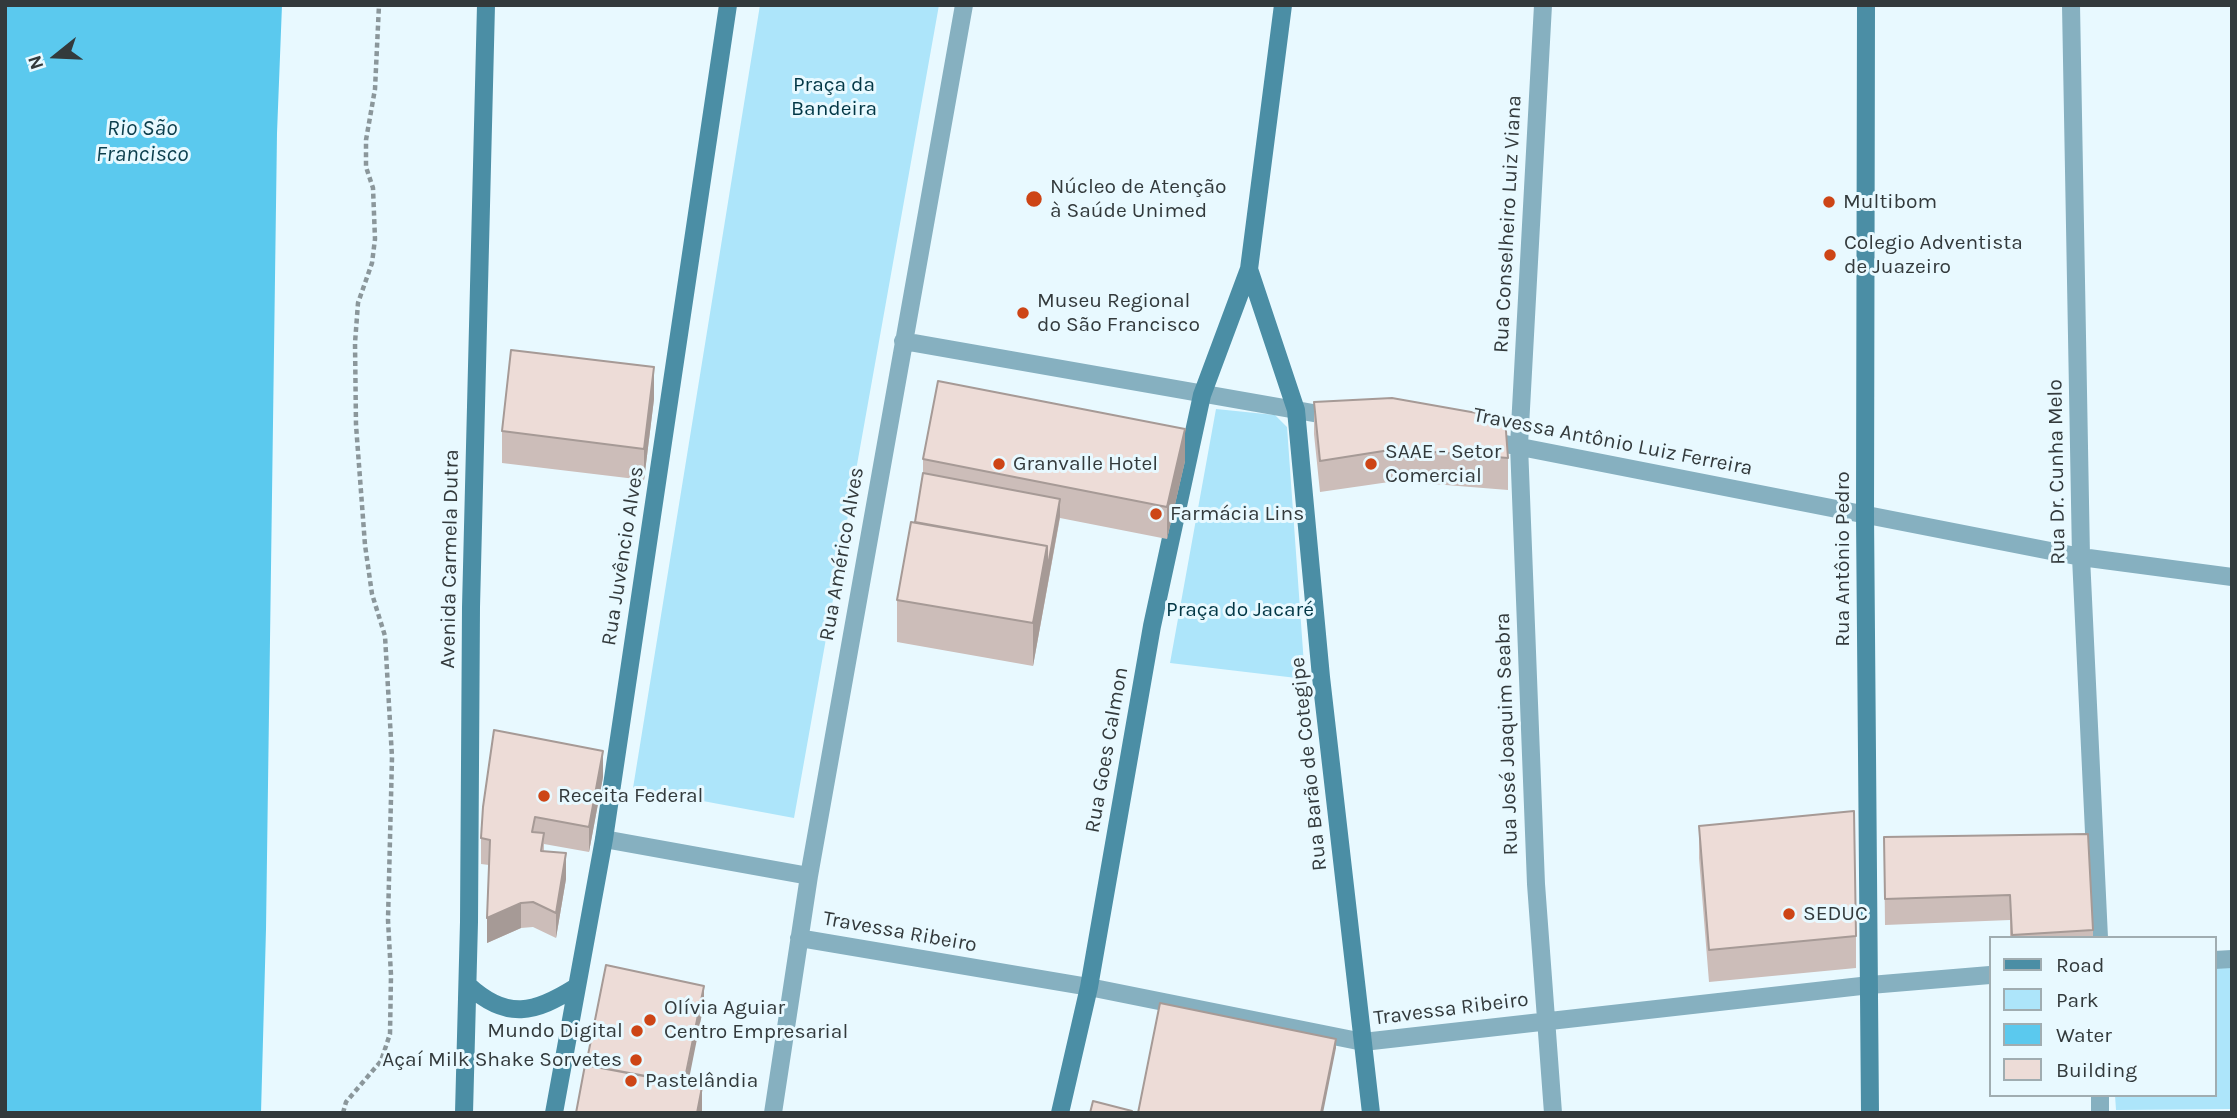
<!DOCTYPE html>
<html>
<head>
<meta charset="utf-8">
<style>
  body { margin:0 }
  #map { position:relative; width:2237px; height:1118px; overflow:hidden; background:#e8f9ff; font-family:Karla,sans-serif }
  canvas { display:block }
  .frame { position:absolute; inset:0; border:7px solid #333a3c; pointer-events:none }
  .legend { position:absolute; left:1989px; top:936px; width:228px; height:161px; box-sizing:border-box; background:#e8f9ff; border:2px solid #a0adb1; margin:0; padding:9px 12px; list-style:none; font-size:21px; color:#333a3c }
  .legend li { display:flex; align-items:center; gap:14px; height:35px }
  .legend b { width:35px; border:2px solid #a0adb1 }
  .north { position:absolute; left:21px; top:21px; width:70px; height:70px; -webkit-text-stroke:5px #e8f9ff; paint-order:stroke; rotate:252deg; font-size:19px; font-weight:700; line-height:28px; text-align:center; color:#333a3c }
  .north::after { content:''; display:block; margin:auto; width:24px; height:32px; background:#333a3c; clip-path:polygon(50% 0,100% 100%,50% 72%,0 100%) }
</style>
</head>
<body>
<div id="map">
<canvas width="2237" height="1118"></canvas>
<div class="frame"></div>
<ul class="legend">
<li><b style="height:9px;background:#4b8ea5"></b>Road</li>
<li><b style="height:19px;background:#ade5fa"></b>Park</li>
<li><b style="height:19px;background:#5bc9ee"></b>Water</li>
<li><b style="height:19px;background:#eddcd7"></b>Building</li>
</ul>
<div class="north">N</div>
</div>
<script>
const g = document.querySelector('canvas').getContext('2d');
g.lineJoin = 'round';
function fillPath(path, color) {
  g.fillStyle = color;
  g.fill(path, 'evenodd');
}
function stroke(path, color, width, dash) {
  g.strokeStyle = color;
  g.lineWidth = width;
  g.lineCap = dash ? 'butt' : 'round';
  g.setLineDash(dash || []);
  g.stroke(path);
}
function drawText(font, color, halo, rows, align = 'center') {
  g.font = font + ' Karla,sans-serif';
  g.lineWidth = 6;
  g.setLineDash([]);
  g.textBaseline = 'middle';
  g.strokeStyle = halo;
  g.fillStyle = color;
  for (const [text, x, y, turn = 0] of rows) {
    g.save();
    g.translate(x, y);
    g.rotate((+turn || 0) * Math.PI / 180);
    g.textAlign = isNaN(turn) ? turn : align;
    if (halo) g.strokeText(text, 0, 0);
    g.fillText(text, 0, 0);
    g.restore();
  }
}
fillPath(new Path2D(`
  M 760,5 L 939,5 L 794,818 L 633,788 Z
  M 1216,409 L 1275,415 L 1287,427 L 1305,679 L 1170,663 Z
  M 2232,965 L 2232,1109 L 2116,1110 L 2115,1095 L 2214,1095 L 2214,966 Z`), '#ade5fa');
fillPath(new Path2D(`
  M 5,5 L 282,5 L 277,133 L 266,929 L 261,1113 L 5,1113 Z`), '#5bc9ee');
stroke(new Path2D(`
  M 343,1113 L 346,1102 L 381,1061 L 390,1034 L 391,975 L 388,920 L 392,757 L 385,636 L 372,594 L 365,545 L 356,425 L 355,343 L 358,303 L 372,263 L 375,239 L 373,188 L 366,167 L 366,140 L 375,89 L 379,5`), '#8b979b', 4.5, [5, 3.5]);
stroke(new Path2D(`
  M 1543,5 L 1519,445 L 1536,884 L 1553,1113
  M 2071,5 L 2081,557 L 2099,938
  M 903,341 L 1336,417
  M 1485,440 L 2081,557 L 2232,577
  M 604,839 L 809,876
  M 799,938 L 1089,987 L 1363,1042 L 1870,985 L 1990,975
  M 2214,960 L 2232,959
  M 773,1113 L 809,876 L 964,5
  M 2100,1113 L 2100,1095`), '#86b0c0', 18);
stroke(new Path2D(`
  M 1866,5 L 1865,515 L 1870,1113
  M 1249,269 L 1296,410 L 1321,677 L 1371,1113
  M 468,985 C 507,1021 535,1013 576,987
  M 464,1113 L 469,922 L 471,607 L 486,5
  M 554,1113 L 604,839 L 728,5
  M 1060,1113 L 1089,987 L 1152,626 L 1202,395 L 1249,269 L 1283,5`), '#4b8ea5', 18);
fillPath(new Path2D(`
  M 654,399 L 644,480 L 502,463 L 502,431 Z
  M 1314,402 L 1508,458 L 1508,490 L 1396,481 L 1320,492 L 1314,434 Z
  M 923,459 L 1185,461 L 1167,539 L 1060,518 L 1033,666 L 897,642 L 897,600 L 915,522 L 923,473 Z
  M 603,777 L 589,852 L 544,844 L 544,851 L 566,879 L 556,938 L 533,927 L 521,928 L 487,943 L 489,865 L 481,864 L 481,838 Z
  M 1699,826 L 1856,936 L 1856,968 L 1709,982 L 1699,858 Z
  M 1884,837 L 2093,930 L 2093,938 L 2010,938 L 2010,920 L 1885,925 Z`), '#ccbdb9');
fillPath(new Path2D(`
  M 654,367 L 654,399 L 644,480 L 644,449 Z
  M 1185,429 L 1185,461 L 1167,539 L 1167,507 Z
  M 1060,499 L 1060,516 L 1033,666 L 1033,623 L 1047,546 Z
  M 603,751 L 603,777 L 589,852 L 589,827 Z
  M 566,853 L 566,879 L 556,938 L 556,913 Z
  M 521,903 L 521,928 L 487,943 L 487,918 Z
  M 704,986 L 704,1004 L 683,1109 L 683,1091 Z
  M 1336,1039 L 1336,1048 L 1323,1113 L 1321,1113 Z
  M 702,1087 L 702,1112 L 697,1113 Z`), '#a69a96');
const building = new Path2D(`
  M 511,350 L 654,367 L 644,449 L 502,431 Z
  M 938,381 L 1185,429 L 1167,507 L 923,459 Z
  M 1392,398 L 1505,418 L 1508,458 L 1396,449 L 1320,461 L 1314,402 Z
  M 923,473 L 1060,499 L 1047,571 L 1047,546 L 915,522 Z
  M 911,522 L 1047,546 L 1033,623 L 897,600 Z
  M 494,730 L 603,751 L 589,827 L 535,817 L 532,832 L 544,833 L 541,851 L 566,853 L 556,913 L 533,902 L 521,903 L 487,918 L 490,840 L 481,838 L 483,807 Z
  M 1854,811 L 1856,936 L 1709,950 L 1699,826 Z
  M 2088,834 L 2093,930 L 2012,935 L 2010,895 L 1885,899 L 1884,837 Z
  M 606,965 L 704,986 L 684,1083 L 586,1065 Z
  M 1160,1003 L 1336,1039 L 1321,1113 L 1138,1113 Z
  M 585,1065 L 702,1087 L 697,1113 L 576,1113 Z
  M 1093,1101 L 1132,1111 L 1131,1113 L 1090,1113 Z`);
fillPath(building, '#eddcd7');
stroke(building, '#a69a96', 2);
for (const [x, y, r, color] of [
  [1034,199,9,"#cd4516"],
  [1829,202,7,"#cd4516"],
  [1830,255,7,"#cd4516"],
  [1023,313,7,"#cd4516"],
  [999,464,7,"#cd4516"],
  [1371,464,7,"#cd4516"],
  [1156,514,7,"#cd4516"],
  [544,796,7,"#cd4516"],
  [1789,914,7,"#cd4516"],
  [650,1020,7,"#cd4516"],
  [637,1031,7,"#cd4516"],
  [636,1060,7,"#cd4516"],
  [631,1081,7,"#cd4516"]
]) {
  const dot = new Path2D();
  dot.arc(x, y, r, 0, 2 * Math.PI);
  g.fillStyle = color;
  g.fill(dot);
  stroke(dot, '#e8f9ff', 2.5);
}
drawText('21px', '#013645', '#e8f9ff', [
  ["Praça da",834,85],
  ["Bandeira",834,109],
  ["Praça do Jacaré",1240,610]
]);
drawText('21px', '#333a3c', '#e8f9ff', [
  ["Núcleo de Atenção",1050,187],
  ["à Saúde Unimed",1050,211],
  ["Multibom",1843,202],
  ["Colegio Adventista",1844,243],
  ["de Juazeiro",1844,267],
  ["Museu Regional",1037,301],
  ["do São Francisco",1037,325],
  ["SAAE - Setor",1385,452],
  ["Comercial",1385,476],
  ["Granvalle Hotel",1013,464],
  ["Farmácia Lins",1170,514],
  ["Receita Federal",558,796],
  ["SEDUC",1803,914],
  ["Olívia Aguiar",664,1008],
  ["Centro Empresarial",664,1032],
  ["Mundo Digital",623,1031,"right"],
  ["Açaí Milk Shake Sorvetes",622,1060,"right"],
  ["Pastelândia",645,1081]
], 'left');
drawText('21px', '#333a3c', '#e8f9ff', [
  ["Rua Conselheiro Luiz Viana",1508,224,-87],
  ["Travessa Antônio Luiz Ferreira",1613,442,11],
  ["Rua Dr. Cunha Melo",2057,472,-91],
  ["Rua Américo Alves",842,554,-80],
  ["Rua Juvêncio Alves",623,556,-81],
  ["Avenida Carmela Dutra",450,559,-89],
  ["Rua Antônio Pedro",1843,559,-90],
  ["Rua José Joaquim Seabra",1507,734,-92],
  ["Rua Goes Calmon",1107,750,-80],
  ["Rua Barão de Cotegipe",1309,764,-96],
  ["Travessa Ribeiro",900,932,10],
  ["Travessa Ribeiro",1451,1009,-7]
]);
drawText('italic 23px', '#0c3e4d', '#e8f9ff', [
  ["Rio São",142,128],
  ["Francisco",142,154]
]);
</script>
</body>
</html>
